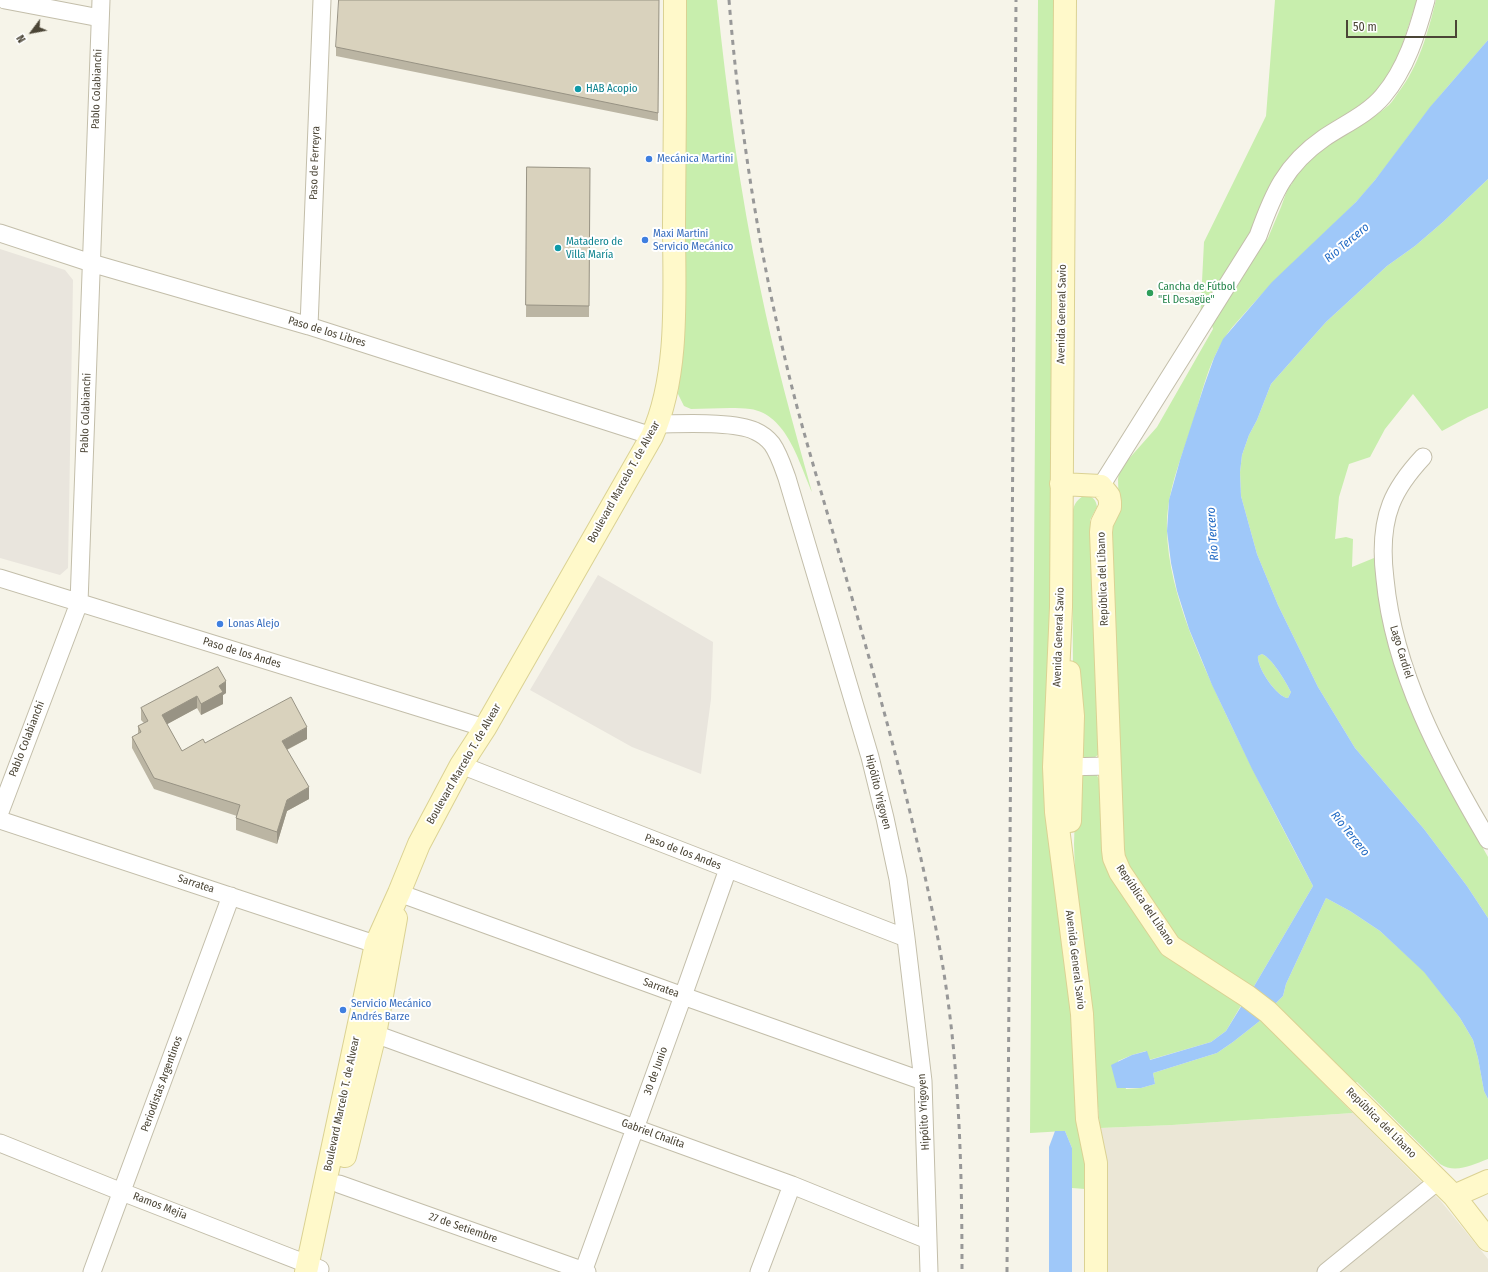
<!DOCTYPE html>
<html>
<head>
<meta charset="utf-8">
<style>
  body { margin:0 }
  #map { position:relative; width:1488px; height:1272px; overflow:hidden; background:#f6f4e9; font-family:"Fira Sans Condensed",sans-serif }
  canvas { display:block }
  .north { position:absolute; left:12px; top:12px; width:40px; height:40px; -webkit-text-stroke:3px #fff; paint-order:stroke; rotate:238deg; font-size:11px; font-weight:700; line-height:16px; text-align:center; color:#4b4536 }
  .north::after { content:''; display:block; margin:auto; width:14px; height:18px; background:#4b4536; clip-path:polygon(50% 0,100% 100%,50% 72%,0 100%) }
  .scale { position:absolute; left:1346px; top:20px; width:111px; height:18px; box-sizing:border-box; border:2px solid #4b4536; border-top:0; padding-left:5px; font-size:12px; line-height:14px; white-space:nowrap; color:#4b4536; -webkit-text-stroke:3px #fff; paint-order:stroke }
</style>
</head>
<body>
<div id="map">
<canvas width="1488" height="1272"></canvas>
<div class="north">N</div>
<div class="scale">50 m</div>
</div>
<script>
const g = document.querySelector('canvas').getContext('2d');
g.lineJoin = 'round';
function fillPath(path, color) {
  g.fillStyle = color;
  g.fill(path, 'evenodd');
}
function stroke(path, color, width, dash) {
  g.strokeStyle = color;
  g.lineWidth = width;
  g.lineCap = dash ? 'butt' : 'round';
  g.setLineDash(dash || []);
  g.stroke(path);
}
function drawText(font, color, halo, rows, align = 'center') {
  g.font = font + ' "Fira Sans Condensed",sans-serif';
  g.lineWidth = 4;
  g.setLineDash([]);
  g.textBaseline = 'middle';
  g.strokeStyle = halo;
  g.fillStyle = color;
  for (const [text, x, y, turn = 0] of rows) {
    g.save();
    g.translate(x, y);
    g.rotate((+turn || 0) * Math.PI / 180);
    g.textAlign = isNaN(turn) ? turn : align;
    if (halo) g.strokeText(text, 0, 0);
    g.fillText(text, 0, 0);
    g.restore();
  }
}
fillPath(new Path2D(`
  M 1353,1113 L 1440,1200 L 1488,1259 L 1488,1272 L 1104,1272 L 1100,1128 L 1172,1125 Z`), '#ebe7d6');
fillPath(new Path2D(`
  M 0,249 L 65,270 L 73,280 L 68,568 L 60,575 L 0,558 Z
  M 598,575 L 713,642 L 711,699 L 701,774 L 632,747 L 530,690 Z`), '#e9e5dd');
fillPath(new Path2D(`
  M 682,0 L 717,0 C 727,96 740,192 760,287 C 774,356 793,424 812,492 C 799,463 787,414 750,409 C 731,407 709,409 691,409 L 684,406 L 678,394 L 681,346 Z
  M 1038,0 L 1058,0 L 1050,484 L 1050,605 L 1070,990 L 1086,1156 L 1085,1189 L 1072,1188 L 1072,1148 L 1065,1131 L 1030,1133 Z
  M 1275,0 L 1417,0 L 1398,58 L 1388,77 L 1374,95 L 1359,107 L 1310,138 L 1200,321 L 1204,242 L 1266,116 Z
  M 1436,0 L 1488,0 L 1488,40 C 1469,63 1449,84 1430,108 C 1405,139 1384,172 1357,201 C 1320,240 1279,273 1244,314 C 1237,322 1228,331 1223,341 C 1207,366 1201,397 1192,425 C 1181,459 1166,493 1167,530 C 1168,595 1205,669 1232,727 C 1258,781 1285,834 1313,886 L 1253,988 L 1177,939 L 1130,871 L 1122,850 L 1112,529 L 1119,512 L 1118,479 L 1119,473 L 1126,462 L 1157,427 L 1213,329 L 1211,322 L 1251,261 L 1268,238 L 1281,207 L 1289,185 L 1291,185 C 1313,140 1355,134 1389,105 C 1393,101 1395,97 1398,93 C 1419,66 1428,32 1436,0 Z
  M 1488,179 L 1488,408 L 1468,417 L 1442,431 L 1413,394 L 1385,429 L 1370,457 L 1349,464 L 1339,497 L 1335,539 L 1346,537 L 1353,539 L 1352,567 L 1374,558 L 1381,612 L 1393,655 L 1410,706 L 1433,759 L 1488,857 L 1488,918 L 1467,886 L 1424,829 L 1355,748 L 1318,687 L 1278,605 L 1257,554 L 1241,496 L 1240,472 L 1242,455 L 1249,435 L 1257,420 L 1271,384 L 1326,322 L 1387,266 L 1415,246 L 1443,222 Z
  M 1085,495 C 1092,496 1096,499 1097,507 L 1090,520 L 1099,754 L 1094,758 L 1081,758 L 1073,672 L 1072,516 C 1073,507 1075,500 1085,495 Z
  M 1262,654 C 1272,658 1286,682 1291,692 L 1288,698 C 1277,698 1256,666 1258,656 Z
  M 1078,774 L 1096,774 L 1099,779 L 1103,852 L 1106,864 L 1242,1004 L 1226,1031 L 1211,1042 L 1149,1060 L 1146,1051 L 1132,1055 L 1118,1061 L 1126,1089 L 1141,1088 L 1155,1084 L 1153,1073 L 1217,1053 L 1233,1042 L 1261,1020 L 1353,1113 L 1172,1125 L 1100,1128 L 1092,1040 L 1077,928 L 1074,844 L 1076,781 Z
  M 1326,898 L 1350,911 L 1380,931 L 1424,971 L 1460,1018 L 1473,1040 L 1478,1058 L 1484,1091 L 1488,1099 L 1488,1159 C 1472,1165 1455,1174 1440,1164 L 1357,1082 L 1353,1084 L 1274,1005 L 1283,996 L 1286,984 Z`), '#c8eead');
fillPath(new Path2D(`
  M 1488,40 L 1488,179 L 1443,222 L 1415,246 L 1387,266 L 1326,322 L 1271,384 L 1257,420 L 1249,435 L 1242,455 L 1240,472 L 1241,496 L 1257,554 L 1278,605 L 1318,687 L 1355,748 L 1424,829 L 1467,886 L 1488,918 L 1488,1099 L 1484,1091 L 1478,1058 L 1473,1040 L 1460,1018 L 1424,972 L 1380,931 L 1350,911 L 1326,898 L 1286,984 L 1283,996 L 1274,1005 L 1253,988 L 1313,886 L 1252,769 L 1212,685 L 1189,629 L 1177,591 L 1171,563 L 1167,531 L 1169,500 L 1180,460 L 1204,386 L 1214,358 L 1223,339 L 1272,282 L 1356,202 L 1375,180 L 1430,107 ZM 1262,654 C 1272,658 1286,682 1291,692 L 1288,698 C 1277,698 1256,666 1258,656 Z
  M 1242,1005 L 1261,1020 L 1233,1042 L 1217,1053 L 1153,1073 L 1155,1084 L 1141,1088 L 1117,1088 L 1111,1065 L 1132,1055 L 1147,1051 L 1150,1060 L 1211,1042 L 1226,1031 Z
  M 1055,1131 L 1065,1131 L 1072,1148 L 1072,1272 L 1049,1272 L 1049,1147 Z`), '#9fc8f9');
const street = new Path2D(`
  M 5,0 L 100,18
  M 0,233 L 91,263 L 309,326 L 652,436
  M 309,326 L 322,0
  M 658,424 C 682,424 734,421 755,431 C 762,434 768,439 772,444 C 779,454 783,467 787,478 L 870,757 L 885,818 L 898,879 L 906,938 L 923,1081 L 929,1272
  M 1423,457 C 1410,471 1398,486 1391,504 C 1382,527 1382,555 1385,579 C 1394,673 1441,760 1488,840
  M 1101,486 L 1258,236 C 1273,194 1285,165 1324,138 C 1343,125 1368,114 1383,96 C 1406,69 1417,33 1426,0
  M 0,578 L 485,728
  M 461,765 L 906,938
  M 1060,767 L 1110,766
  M 0,812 L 79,603 L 101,0
  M 0,820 L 387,948
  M 399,893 L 683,996 L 923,1081
  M 375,1034 L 792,1185 L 928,1240
  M 0,1143 L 122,1192 L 320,1269
  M 339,1184 L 587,1272
  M 92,1272 L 231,896
  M 583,1272 L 683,996 L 728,869
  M 759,1272 L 792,1185
  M 1326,1272 L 1438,1181`);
const secondary = new Path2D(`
  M 1065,0 L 1061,607 L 1054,767 L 1056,812 L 1082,1014 L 1087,1119 L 1096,1163 L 1096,1272
  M 1061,484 L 1101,486 L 1109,496 L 1110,502 L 1110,507 L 1102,523 L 1101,532 L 1113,850 L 1114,858 L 1120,872 L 1170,946 L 1247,996 L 1268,1012 L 1454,1196 L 1488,1240
  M 1069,672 L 1073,716 L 1070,821
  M 345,1156 L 375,1034 L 396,918
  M 1454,1196 L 1488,1181
  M 306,1272 L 376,944 L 399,893 L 419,844 L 461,765 L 485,728 L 652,436 C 680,374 674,291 674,224 C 675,149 675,75 675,0`);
stroke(street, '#c3beaa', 19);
stroke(secondary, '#dbd293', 24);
stroke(street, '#fff', 17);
stroke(secondary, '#fff9ca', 22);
stroke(new Path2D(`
  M 729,0 C 739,123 758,247 787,367 C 801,426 819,484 836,543 C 874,673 911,802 937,934 C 959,1046 962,1159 962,1272
  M 1007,1272 L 1016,0`), '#989898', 3, [5, 5]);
fillPath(new Path2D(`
  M 659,0 L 658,121 L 336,56 L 336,47 Z
  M 527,167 L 590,168 L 589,317 L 526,317 Z
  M 218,667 L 226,693 L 223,695 L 223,704 L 201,715 L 197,708 L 167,724 L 182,751 L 205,743 L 307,739 L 287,750 L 309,799 L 287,811 L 277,844 L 236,830 L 236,818 L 237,816 L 154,789 L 132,748 L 132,737 L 138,734 L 138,726 L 144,723 L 141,720 L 141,708 Z`), '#bbb5a3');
fillPath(new Path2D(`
  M 226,681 L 226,693 L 223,695 L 223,704 L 201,715 L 201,704 L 219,686 Z
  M 197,696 L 197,708 L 162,727 L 162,715 Z
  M 307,727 L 307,739 L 282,752 L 282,741 Z
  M 309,787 L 309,799 L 287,811 L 277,844 L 277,832 L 287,800 Z`), '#989384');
const building = new Path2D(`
  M 339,0 L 659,0 L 658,113 L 336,47 Z
  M 527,167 L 590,168 L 589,306 L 526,305 Z
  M 218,667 L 226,681 L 219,686 L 223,692 L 201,704 L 197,696 L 162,715 L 182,751 L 203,739 L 205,743 L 291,697 L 307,727 L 282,741 L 309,787 L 287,800 L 277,832 L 236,818 L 240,805 L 154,778 L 132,737 L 141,732 L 138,726 L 148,721 L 141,708 Z`);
fillPath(building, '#d9d2bd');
stroke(building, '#989384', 1);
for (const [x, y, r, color] of [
  [578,89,4,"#0f9aa8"],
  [649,159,4,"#3f7fe0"],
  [645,240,4,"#3f7fe0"],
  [558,248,4,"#0f9aa8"],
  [1150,293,4,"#2e9e5b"],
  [220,624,4,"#3f7fe0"],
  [343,1010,4,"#3f7fe0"]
]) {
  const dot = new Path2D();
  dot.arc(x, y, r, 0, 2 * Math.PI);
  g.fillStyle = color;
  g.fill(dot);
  stroke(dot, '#fff', 1.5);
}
drawText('11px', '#4b4536', '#fff', [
  ["Pablo Colabianchi",97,89,-88],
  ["Paso de Ferreyra",315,163,-88],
  ["Avenida General Savio",1062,314,-89],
  ["Paso de los Libres",327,332,17],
  ["Pablo Colabianchi",86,413,-88],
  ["Boulevard Marcelo T. de Alvear",624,482,-61],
  ["República del Líbano",1103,579,-92],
  ["Avenida General Savio",1059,637,-88],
  ["Lago Cardiel",1401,652,73],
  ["Paso de los Andes",242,653,17],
  ["Pablo Colabianchi",27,739,-69],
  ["Boulevard Marcelo T. de Alvear",464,764,-60],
  ["Hipólito Yrigoyen",878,792,76],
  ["Paso de los Andes",683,852,21],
  ["Sarratea",196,884,18],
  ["República del Líbano",1145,905,56],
  ["Avenida General Savio",1075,960,83],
  ["Sarratea",661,988,20],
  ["30 de Junio",656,1071,-70],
  ["Periodistas Argentinos",162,1084,-70],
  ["Boulevard Marcelo T. de Alvear",342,1104,-78],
  ["Hipólito Yrigoyen",924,1112,-93],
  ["República del Líbano",1381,1123,45],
  ["Gabriel Chalita",653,1134,20],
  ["Ramos Mejía",160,1206,21],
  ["27 de Setiembre",463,1228,19]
]);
drawText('11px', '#0d838f', '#fff', [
  ["HAB Acopio",586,89],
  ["Matadero de",566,242],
  ["Villa María",566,255]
], 'left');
drawText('11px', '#366cbe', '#fff', [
  ["Mecánica Martini",657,159],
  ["Maxi Martini",653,234],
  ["Servicio Mecánico",653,247],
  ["Lonas Alejo",228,624],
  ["Servicio Mecánico",351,1004],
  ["Andrés Barze",351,1017]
], 'left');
drawText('11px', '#27864d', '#fff', [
  ["Cancha de Fútbol",1158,287],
  ["\"El Desagüe\"",1158,300]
], 'left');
drawText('italic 12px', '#216ac4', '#fff', [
  ["Río Tercero",1347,243,-40],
  ["Río Tercero",1213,534,-94],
  ["Río Tercero",1350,834,51]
]);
</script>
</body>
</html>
